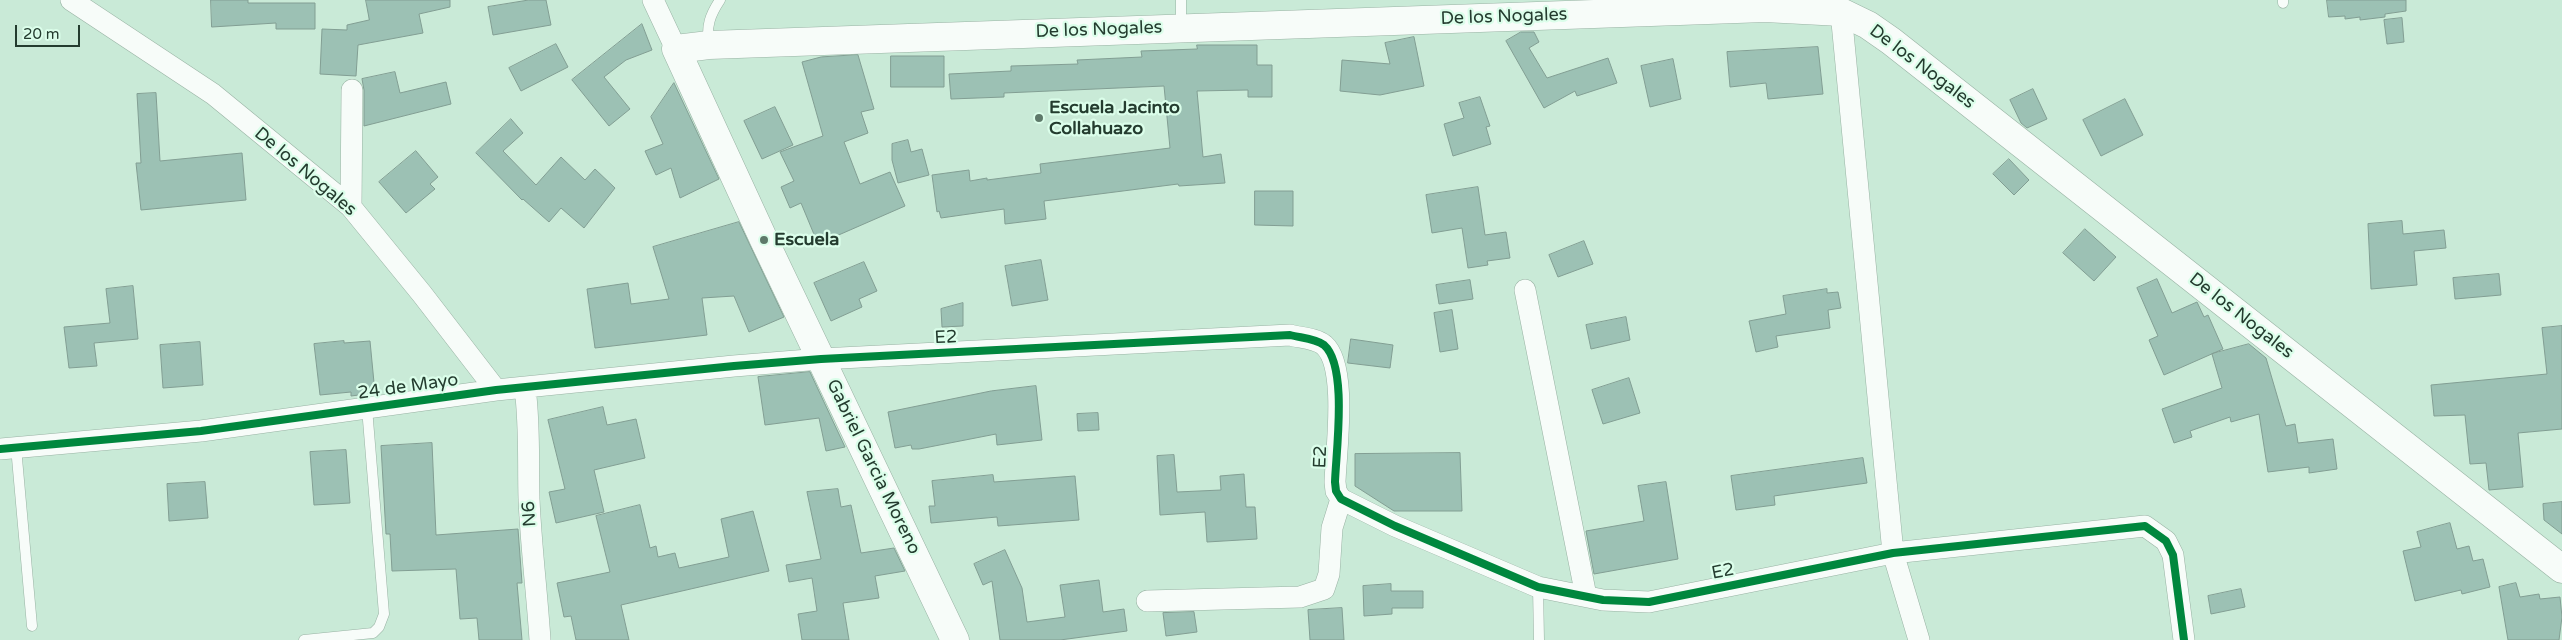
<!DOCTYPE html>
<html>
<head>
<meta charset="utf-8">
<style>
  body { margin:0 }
  #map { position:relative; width:2562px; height:640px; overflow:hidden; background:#c9ead7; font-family:"Varela Round",sans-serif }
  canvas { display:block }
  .scale { position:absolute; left:15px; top:25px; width:65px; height:22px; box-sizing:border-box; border:2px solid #243c2f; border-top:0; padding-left:6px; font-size:15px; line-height:18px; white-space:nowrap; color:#243c2f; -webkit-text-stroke:4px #dbfeea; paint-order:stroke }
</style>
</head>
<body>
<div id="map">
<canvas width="2562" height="640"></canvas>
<div class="scale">20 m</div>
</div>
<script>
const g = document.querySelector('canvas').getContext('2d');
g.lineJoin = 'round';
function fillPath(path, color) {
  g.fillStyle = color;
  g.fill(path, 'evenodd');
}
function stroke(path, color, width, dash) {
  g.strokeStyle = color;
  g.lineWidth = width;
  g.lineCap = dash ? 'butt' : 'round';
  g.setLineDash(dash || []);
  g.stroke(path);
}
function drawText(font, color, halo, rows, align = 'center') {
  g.font = font + ' "Varela Round",sans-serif';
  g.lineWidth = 4.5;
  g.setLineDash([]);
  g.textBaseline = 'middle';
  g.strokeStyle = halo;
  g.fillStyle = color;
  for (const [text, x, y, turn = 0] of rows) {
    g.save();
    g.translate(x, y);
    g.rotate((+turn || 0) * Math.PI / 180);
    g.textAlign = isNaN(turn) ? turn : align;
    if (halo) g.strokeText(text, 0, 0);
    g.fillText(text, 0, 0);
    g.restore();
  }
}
const building = new Path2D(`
  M 211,0 L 248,0 L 248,3 L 315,3 L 315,29 L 276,29 L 276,23 L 212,27 Z
  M 366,0 L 450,0 L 450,7 L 419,14 L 423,33 L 358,45 L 356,76 L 320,74 L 322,29 L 347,30 L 347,25 L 369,20 Z
  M 529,0 L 546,0 L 551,25 L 493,35 L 488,7 Z
  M 2327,0 L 2406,0 L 2406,11 L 2385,14 L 2385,17 L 2360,20 L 2360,17 L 2345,19 L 2345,16 L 2329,17 Z
  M 2402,18 L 2404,42 L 2387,44 L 2384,20 Z
  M 642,24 L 652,50 L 626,60 L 604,77 L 630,109 L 609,126 L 572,80 Z
  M 1521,32 L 1534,32 L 1539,42 L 1529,48 L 1547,78 L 1608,58 L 1617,83 L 1577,96 L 1575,91 L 1544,108 L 1506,41 Z
  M 1414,37 L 1424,86 L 1380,95 L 1340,91 L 1342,60 L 1390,64 L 1385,43 Z
  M 556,44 L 568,67 L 521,91 L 509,68 Z
  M 1197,45 L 1257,45 L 1257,65 L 1272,65 L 1272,97 L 1248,97 L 1248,90 L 1197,91 L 1203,157 L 1221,154 L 1225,183 L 1179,186 L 1178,184 L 1044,201 L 1046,219 L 1005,224 L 1004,209 L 941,218 L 939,211 L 937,212 L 932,175 L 969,170 L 970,181 L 987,178 L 987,180 L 1041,173 L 1040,164 L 1170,148 L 1164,86 L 1004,93 L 1004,97 L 951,99 L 949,74 L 1011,71 L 1011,66 L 1078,64 L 1077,60 L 1142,57 L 1141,51 L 1197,49 Z
  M 1818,47 L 1823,94 L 1768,99 L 1766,83 L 1730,87 L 1727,52 Z
  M 858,55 L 874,109 L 861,112 L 868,133 L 844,142 L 860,184 L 890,172 L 905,206 L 818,244 L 801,203 L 790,208 L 781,187 L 794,181 L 780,152 L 823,136 L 802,62 L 821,57 Z
  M 891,56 L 944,56 L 944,87 L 891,87 Z
  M 1673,59 L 1681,99 L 1650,107 L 1641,66 Z
  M 395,72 L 400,93 L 446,82 L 451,104 L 364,126 L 364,90 L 362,79 Z
  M 674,83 L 719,179 L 680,198 L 671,168 L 656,175 L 645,151 L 663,144 L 651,117 Z
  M 2033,89 L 2047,119 L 2027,128 L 2021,123 L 2010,100 Z
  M 156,93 L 160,161 L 242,153 L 246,200 L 141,210 L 136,163 L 141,163 L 137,94 Z
  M 1480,97 L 1490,126 L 1486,127 L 1491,144 L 1453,156 L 1444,124 L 1464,118 L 1459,103 Z
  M 2125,99 L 2143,135 L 2101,156 L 2083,120 Z
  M 775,107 L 793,145 L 762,159 L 744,121 Z
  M 511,119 L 523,133 L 503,151 L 536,185 L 561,157 L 585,180 L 595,169 L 615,188 L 584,228 L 561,208 L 549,222 L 523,199 L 522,200 L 476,153 Z
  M 908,140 L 911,152 L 922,149 L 929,175 L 898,183 L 892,160 L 892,144 Z
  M 416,151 L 438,177 L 430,184 L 435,189 L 406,213 L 379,182 Z
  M 2009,159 L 2029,180 L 2014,195 L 1993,174 Z
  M 1478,187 L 1485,235 L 1506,232 L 1510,258 L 1487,261 L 1488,265 L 1468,268 L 1462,228 L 1432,233 L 1426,195 Z
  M 1255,191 L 1293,191 L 1293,226 L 1255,225 Z
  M 2402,221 L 2403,234 L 2444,230 L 2446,248 L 2414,251 L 2417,285 L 2371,289 L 2368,224 Z
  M 739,222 L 784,317 L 749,332 L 734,296 L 702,298 L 707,335 L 595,348 L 587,289 L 628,283 L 631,304 L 669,299 L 653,247 Z
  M 2085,229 L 2116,257 L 2094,281 L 2063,253 Z
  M 1584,241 L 1593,264 L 1558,277 L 1549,255 Z
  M 1041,260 L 1048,300 L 1012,306 L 1005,266 Z
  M 864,262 L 877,291 L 859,299 L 862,307 L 831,321 L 814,283 Z
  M 2499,274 L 2501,295 L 2455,299 L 2453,278 Z
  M 2157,279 L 2172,313 L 2197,302 L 2204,317 L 2208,315 L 2223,349 L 2164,375 L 2149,340 L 2158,336 L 2137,288 Z
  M 1470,280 L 1473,299 L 1439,304 L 1436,285 Z
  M 133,286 L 138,339 L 94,343 L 97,366 L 69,368 L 64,327 L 110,323 L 106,289 Z
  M 1827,289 L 1827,293 L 1838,292 L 1841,308 L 1828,310 L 1830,328 L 1776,336 L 1778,347 L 1756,352 L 1749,321 L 1786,314 L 1783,296 Z
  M 963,303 L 963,326 L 942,327 L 941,309 Z
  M 1452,310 L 1458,349 L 1440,352 L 1434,313 Z
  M 1626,317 L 1630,340 L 1591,349 L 1586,325 Z
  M 2562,326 L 2562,429 L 2518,433 L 2523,487 L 2489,490 L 2486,463 L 2470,464 L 2465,415 L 2434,416 L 2431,385 L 2547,374 L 2542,328 Z
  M 1351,339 L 1393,345 L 1390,368 L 1348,363 Z
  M 344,341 L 344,343 L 370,341 L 375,393 L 351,396 L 351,392 L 320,395 L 314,344 Z
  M 200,342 L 203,385 L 163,388 L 160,345 Z
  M 2249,344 L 2266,358 L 2286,426 L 2295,424 L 2298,443 L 2333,439 L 2337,469 L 2309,473 L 2309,467 L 2268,472 L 2259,414 L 2231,422 L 2230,417 L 2190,431 L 2192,437 L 2174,443 L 2162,409 L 2222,388 L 2212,354 Z
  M 810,372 L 845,447 L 826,451 L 819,418 L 765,425 L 758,377 Z
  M 1629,378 L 1640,413 L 1603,424 L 1592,390 Z
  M 1036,386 L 1042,440 L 997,445 L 996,434 L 919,449 L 912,449 L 911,445 L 895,448 L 888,412 L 991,391 Z
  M 603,407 L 607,425 L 636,419 L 645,458 L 594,470 L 604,512 L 556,523 L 549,492 L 565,489 L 548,420 Z
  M 1098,413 L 1099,430 L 1078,431 L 1077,414 Z
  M 432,443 L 436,535 L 518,529 L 522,583 L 517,583 L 522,640 L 479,640 L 477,618 L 460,619 L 456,569 L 392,571 L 390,534 L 386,534 L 381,446 Z
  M 346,450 L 350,503 L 314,505 L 310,452 Z
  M 1460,453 L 1462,511 L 1394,511 L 1355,486 L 1355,454 Z
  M 1174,455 L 1177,492 L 1221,490 L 1220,476 L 1244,474 L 1246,507 L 1255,507 L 1257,539 L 1207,542 L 1205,512 L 1160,515 L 1157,456 Z
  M 1863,458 L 1867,483 L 1774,496 L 1775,505 L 1736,510 L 1731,476 Z
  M 993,475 L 994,482 L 1075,476 L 1079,520 L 998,526 L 997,517 L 931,523 L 929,506 L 935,506 L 932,481 Z
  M 205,482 L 208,518 L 169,521 L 167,484 Z
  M 1666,482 L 1678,559 L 1594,574 L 1586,531 L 1644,521 L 1638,486 Z
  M 838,489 L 841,507 L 851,505 L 861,553 L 894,548 L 905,571 L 875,576 L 879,598 L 843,603 L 849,640 L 802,640 L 798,614 L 817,611 L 812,578 L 789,582 L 786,565 L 821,559 L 807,492 Z
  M 2562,502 L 2562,534 L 2544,520 L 2543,504 Z
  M 640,505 L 650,548 L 656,546 L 658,557 L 675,553 L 679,568 L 729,557 L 721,519 L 753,511 L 769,571 L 621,605 L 629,640 L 576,640 L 571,616 L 564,617 L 557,583 L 610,572 L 596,516 Z
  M 2450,523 L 2457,549 L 2469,546 L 2473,561 L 2483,559 L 2490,587 L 2462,594 L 2461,590 L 2415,601 L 2403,551 L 2421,547 L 2417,532 Z
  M 1005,550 L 1022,588 L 1027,622 L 1065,617 L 1060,585 L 1099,580 L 1103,612 L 1124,609 L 1127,631 L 1060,640 L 1000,640 L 992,581 L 983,585 L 974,564 Z
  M 2516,583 L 2520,597 L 2539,594 L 2540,599 L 2560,597 L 2562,617 L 2559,640 L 2508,640 L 2499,587 Z
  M 1391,584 L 1391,591 L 1423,591 L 1423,608 L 1392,608 L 1392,614 L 1364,616 L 1363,586 Z
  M 2241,589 L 2245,607 L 2211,614 L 2208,596 Z
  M 1342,608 L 1344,640 L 1310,640 L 1308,610 Z
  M 1194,612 L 1197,632 L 1166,636 L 1163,613 Z`);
fillPath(building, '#9cc1b4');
stroke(building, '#829e93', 1);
const lane = new Path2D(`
  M 2283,0 L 2283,3
  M 1181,26 L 1181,0
  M 709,44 C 706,26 710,15 720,0
  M 16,447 L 32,626
  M 1538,587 L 1539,640
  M 304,640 L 373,633 L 379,627 L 384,614 L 367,408`);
const street = new Path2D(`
  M 71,0 L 213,94 L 351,207 L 422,294 L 496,390
  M 653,0 L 676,49
  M 1841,12 L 1893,553 L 1919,640
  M 351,207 L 352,90
  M 1525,290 L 1586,596
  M 525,388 C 530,425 528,462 529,499 C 531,546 537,593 540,640
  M 0,449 L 201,431 L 496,390 L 734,366 L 821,359 L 1290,335 C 1301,338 1315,338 1324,345 C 1348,366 1336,451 1335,482 L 1336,491 L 1341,499 L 1395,526 L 1538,587 L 1603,600 L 1649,602 L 1893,553 L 2145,526 L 2166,541 L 2173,555 L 2184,640
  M 1147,601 L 1300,597 L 1324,589 L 1329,574 L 1332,528 L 1341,499`);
const secondary = new Path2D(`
  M 955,640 L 764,240 L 676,49 L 709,45 L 1765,8 L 1841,12 L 1868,25 L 1891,41 L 2562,569`);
stroke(lane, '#98b2a3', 11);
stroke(street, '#98b2a3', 22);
stroke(secondary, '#98b2a3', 29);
stroke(lane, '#f7fcf9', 10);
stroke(street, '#f7fcf9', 21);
stroke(secondary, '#f7fcf9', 28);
stroke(new Path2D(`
  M 0,449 L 201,431 L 496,390 L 734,366 L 821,359 L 1290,335 C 1301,338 1315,338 1324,345 C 1348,366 1336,451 1335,482 L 1336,491 L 1341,499 L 1395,526 L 1538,587 L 1603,600 L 1649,602 L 1893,553 L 2145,526 L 2166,541 L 2173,555 L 2184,640`), '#00873e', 8);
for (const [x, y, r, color] of [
  [1039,118,5,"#5e796a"],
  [764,240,5,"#5e796a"]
]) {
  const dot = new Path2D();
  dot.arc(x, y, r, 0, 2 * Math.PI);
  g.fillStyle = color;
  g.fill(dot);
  stroke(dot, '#dbfeea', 2);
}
drawText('18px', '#243c2f', '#dbfeea', [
  ["De los Nogales",1504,17,-2],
  ["De los Nogales",1099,30,-2],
  ["De los Nogales",1922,67,37],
  ["De los Nogales",305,172,40],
  ["De los Nogales",2241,316,38],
  ["E2",946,338,-3],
  ["24 de Mayo",408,387,-8],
  ["E2",1321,457,-88],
  ["Gabriel Garcia Moreno",873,467,64],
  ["N6",530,514,-94],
  ["E2",1723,572,-11]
]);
drawText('bold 18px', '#243c2f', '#dbfeea', [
  ["Escuela Jacinto",1049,108],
  ["Collahuazo",1049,129],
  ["Escuela",774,240]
], 'left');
</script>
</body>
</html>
